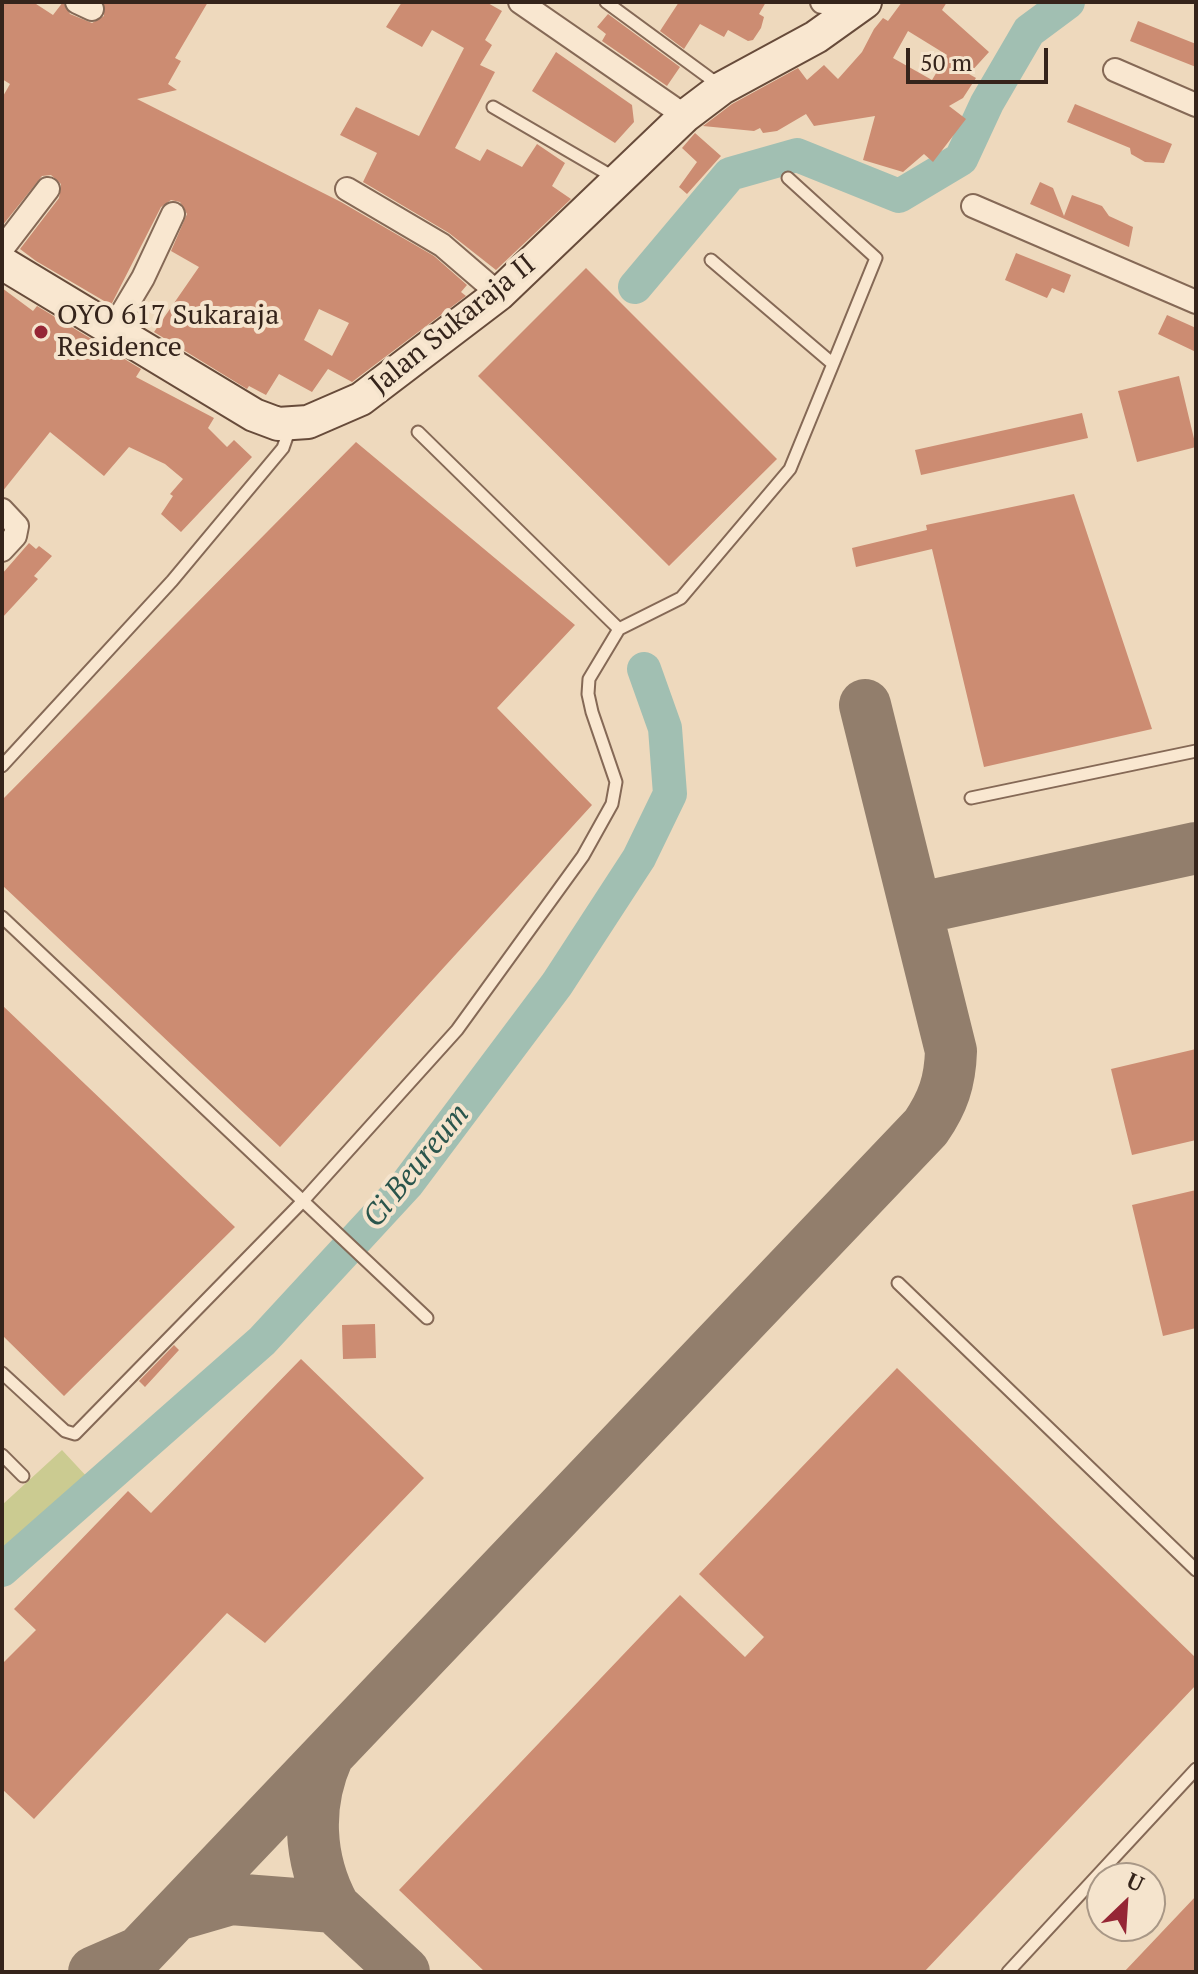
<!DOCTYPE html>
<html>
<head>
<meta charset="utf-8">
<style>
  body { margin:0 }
  #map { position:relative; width:1198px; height:1974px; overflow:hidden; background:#eed9bd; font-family:"PT Serif",serif }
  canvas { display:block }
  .frame { position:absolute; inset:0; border:4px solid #35241b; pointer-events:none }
  .north { position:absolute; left:1086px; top:1862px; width:80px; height:80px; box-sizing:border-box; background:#f5e4cd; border:2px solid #a89786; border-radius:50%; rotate:25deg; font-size:22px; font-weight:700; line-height:32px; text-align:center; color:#35241b }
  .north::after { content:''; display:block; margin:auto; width:28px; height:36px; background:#952635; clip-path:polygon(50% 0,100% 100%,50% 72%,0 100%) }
  .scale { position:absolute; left:906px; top:48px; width:142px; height:36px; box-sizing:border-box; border:4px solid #35241b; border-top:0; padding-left:10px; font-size:24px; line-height:28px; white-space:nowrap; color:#35241b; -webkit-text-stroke:6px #f5e4cd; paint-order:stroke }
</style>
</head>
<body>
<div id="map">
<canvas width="1198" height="1974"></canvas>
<div class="frame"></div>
<div class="north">U</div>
<div class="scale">50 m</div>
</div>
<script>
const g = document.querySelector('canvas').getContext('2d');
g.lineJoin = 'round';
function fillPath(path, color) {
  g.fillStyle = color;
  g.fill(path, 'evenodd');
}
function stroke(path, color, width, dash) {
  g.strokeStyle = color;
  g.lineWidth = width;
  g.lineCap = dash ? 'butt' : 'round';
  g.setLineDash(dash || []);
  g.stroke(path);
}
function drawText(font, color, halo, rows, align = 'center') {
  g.font = font + ' "PT Serif",serif';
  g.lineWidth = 8;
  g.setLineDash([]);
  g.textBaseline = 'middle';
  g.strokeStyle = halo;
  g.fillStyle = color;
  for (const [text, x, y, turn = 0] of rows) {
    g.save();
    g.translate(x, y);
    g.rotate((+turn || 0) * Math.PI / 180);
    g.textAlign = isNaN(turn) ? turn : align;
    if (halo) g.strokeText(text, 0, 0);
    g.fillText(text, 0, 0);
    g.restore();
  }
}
fillPath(new Path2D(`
  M 131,1440 L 136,1445 L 2,1578 L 2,1505 L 62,1450 L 89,1479 Z`), '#cbcb91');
stroke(new Path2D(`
  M 635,287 L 730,174 L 797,155 L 899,196 L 961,159 L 987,103 L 1029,31 L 1068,2
  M 2,1570 L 262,1341 L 407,1184 L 557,984 L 639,858 L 670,794 L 665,728 L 644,669`), '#a1bfb2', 34);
stroke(new Path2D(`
  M 916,909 L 1196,848
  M 328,1755 C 306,1804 308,1859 334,1907 L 404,1972
  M 176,1915 L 231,1899 L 334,1907
  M 94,1972 L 140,1952 L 926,1127 C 943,1102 950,1082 951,1051 L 865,705`), '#927e6c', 52);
fillPath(new Path2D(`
  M 2,2 L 33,2 L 53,15 L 63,2 L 70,14 L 92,23 L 104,16 L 104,2 L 208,2 L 175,58 L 181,61 L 168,84 L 177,90 L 137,99 L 341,202 L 434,256 L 467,285 L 461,292 L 466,296 L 352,382 L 328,369 L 312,392 L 279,374 L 266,395 L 249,386 L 247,389 L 154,332 L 199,267 L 171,251 L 187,214 L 180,202 L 171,200 L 161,207 L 111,305 L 36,261 L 20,249 L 59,198 L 61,184 L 51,175 L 42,176 L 2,226 L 2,98 L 10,84 L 2,79 ZM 319,309 L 349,323 L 332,356 L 304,340 Z
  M 402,2 L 486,2 L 502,11 L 485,40 L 492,45 L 480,65 L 495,72 L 455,148 L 480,161 L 487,149 L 522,167 L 537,144 L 565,163 L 552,186 L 571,199 L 496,270 L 449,233 L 363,182 L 377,153 L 340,135 L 356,107 L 419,136 L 464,48 L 432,30 L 422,47 L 386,27 Z
  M 679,2 L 766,2 L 759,14 L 764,17 L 761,28 L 753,40 L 748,41 L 728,30 L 724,37 L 700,24 L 684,49 L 660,31 Z
  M 902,2 L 947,2 L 942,10 L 989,52 L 969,74 L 976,78 L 963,98 L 949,106 L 966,119 L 933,162 L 924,154 L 903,172 L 863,160 L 875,116 L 814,126 L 806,114 L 777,131 L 763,133 L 760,128 L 754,131 L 703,126 L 732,104 L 798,68 L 807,80 L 824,65 L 838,79 L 862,52 L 874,29 L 883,18 L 888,21 ZM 908,31 L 947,55 L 932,80 L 893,58 Z
  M 608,14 L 680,67 L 667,86 L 602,41 L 606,34 L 597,27 Z
  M 1138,21 L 1196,44 L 1196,67 L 1130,41 Z
  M 556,52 L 632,105 L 634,122 L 615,143 L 532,91 Z
  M 1075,104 L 1172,144 L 1164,163 L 1145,162 L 1131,154 L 1130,148 L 1067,122 Z
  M 695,133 L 721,156 L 687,194 L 679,187 L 697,162 L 682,148 Z
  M 1040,182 L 1053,188 L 1064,216 L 1072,195 L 1102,206 L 1109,216 L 1133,227 L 1129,247 L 1030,204 Z
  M 1016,253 L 1071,275 L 1064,293 L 1052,288 L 1047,298 L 1005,280 Z
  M 586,268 L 777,459 L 669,566 L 478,376 Z
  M 2,288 L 33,311 L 37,306 L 141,369 L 136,377 L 214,418 L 208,428 L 227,447 L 234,440 L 252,457 L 181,532 L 161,514 L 173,496 L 170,494 L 183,479 L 165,464 L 129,447 L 104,476 L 50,432 L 2,492 Z
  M 1167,315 L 1196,328 L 1196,352 L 1158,334 Z
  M 1179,376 L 1196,447 L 1137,462 L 1118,391 Z
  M 1082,413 L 1088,438 L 921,475 L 915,450 Z
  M 356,442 L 575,625 L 497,708 L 592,805 L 280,1147 L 2,885 L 2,800 Z
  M 1074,494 L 1152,729 L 984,767 L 932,549 L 856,567 L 852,548 L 927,530 L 926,525 Z
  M 29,543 L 36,549 L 39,546 L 52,556 L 34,576 L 38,579 L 2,618 L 2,574 Z
  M 2,1005 L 235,1227 L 64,1396 L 2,1335 Z
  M 1196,1049 L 1196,1140 L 1132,1155 L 1111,1069 Z
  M 1196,1190 L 1196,1328 L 1163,1336 L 1132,1205 Z
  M 375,1324 L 376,1358 L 343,1359 L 342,1325 Z
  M 174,1345 L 179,1350 L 145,1387 L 139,1381 Z
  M 301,1359 L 424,1478 L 265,1643 L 227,1613 L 34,1819 L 2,1789 L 2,1664 L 36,1630 L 14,1609 L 128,1491 L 151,1513 Z
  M 897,1368 L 1196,1658 L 1196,1685 L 924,1972 L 485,1972 L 399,1890 L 680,1595 L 745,1657 L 764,1637 L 699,1574 Z
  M 1196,1896 L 1196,1972 L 1124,1972 Z`), '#cc8c72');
const lane = new Path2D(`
  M 606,2 L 719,85
  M 493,107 L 615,178
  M 788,178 L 876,258 L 833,364
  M 619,629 L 681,598 L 790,469 L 833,364 L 711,260
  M 2,766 L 172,581 L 283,448 L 290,428
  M 971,798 L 1196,751
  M 2,917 L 427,1318
  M 898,1283 L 1196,1570
  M 2,1373 L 65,1431 L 75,1434 L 302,1202 L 457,1030 L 583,856 L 612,804 L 616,782 L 592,712 L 588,694 L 589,679 L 619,629 L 418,432
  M 2,1455 L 23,1476
  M 1008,1972 L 1196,1769`);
const street = new Path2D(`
  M 77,2 L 92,9
  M 520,2 L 685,116
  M 822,2 L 831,2
  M 1115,70 L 1196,105
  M 347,189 L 442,245 L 499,294
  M 973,206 L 1196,302
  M 2,249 L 48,189
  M 112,330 L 143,278 L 173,214
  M 2,510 L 17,526 L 15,536 L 2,550`);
const secondary = new Path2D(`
  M 2,263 L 254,415 L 278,424 L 308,422 L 361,399 L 499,294 L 685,116 L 722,88 L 816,37 L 865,2`);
stroke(lane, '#856956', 15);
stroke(street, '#856956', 26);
stroke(secondary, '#674b3a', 36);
stroke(lane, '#f9e7d0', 11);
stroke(street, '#f9e7d0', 22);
stroke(secondary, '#f9e7d0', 32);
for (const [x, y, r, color] of [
  [41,332,8,"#952635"]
]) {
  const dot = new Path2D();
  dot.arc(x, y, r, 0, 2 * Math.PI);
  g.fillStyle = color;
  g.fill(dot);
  stroke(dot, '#f5e4cd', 3);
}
drawText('28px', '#35241b', '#f5e4cd', [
  ["OYO 617 Sukaraja",57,316],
  ["Residence",57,348]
], 'left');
drawText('28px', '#35241b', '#f5e4cd', [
  ["Jalan Sukaraja II",453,325,-39]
]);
drawText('italic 30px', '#2a554c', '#f5e4cd', [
  ["Ci Beureum",417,1166,-51]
]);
</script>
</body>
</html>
